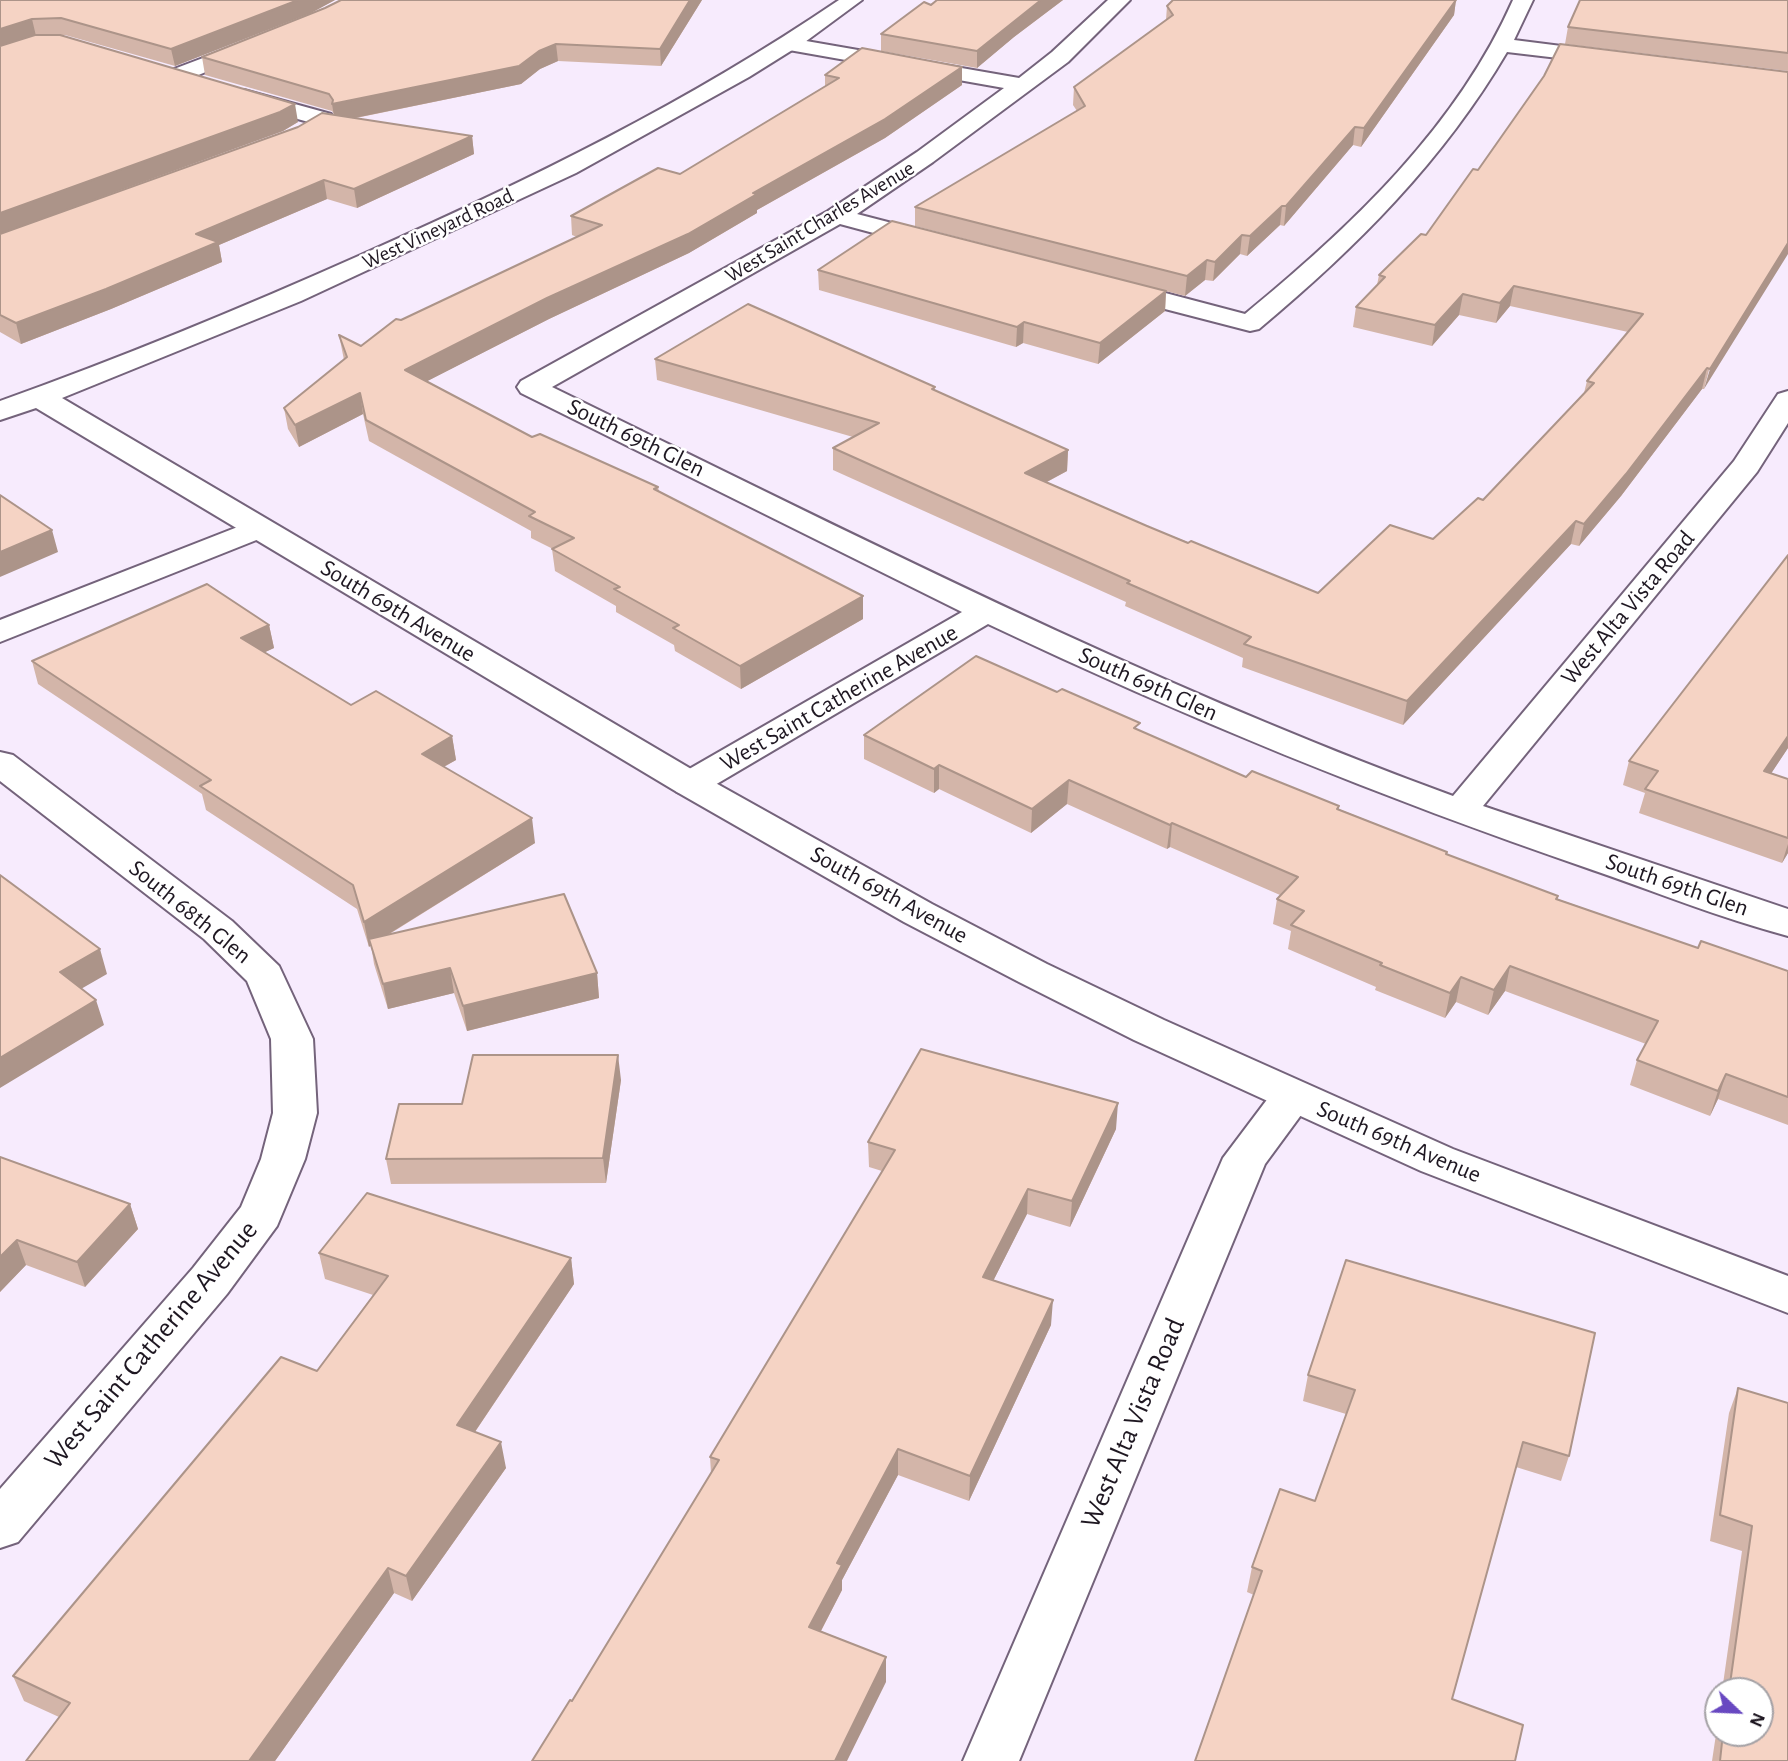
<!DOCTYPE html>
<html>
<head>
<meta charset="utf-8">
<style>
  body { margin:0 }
  #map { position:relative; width:1788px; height:1761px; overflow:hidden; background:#f7ebfd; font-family:"Alegreya Sans",sans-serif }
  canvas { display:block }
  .north { position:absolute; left:1704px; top:1677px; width:70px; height:70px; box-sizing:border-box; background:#fff; border:2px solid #a5a2a6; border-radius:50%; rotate:113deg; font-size:19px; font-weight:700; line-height:28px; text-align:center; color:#1e1721 }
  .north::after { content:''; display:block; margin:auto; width:24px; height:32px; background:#6848c1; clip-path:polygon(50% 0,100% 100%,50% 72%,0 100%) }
</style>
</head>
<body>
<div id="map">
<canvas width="1788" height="1761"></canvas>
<div class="north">N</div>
</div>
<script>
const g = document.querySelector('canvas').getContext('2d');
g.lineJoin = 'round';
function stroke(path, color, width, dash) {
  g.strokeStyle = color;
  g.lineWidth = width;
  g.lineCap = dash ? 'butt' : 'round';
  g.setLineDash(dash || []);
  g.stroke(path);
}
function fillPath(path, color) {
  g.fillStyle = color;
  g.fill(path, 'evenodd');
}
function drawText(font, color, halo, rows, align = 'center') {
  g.font = font + ' "Alegreya Sans",sans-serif';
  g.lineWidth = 5;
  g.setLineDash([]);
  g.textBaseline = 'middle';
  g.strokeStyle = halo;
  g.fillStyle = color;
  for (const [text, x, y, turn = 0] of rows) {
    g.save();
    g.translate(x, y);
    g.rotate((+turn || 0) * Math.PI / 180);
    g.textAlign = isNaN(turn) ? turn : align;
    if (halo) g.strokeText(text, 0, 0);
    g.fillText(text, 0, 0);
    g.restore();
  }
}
const street = new Path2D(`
  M 1108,0 L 1130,0 L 1068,62 L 933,162 L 857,214 L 942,236 L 946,241 L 942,246 L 933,249 L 840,224 L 552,387 C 849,532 1142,682 1453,796 L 1734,461 L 1778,394 L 1788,391 L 1788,423 L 1757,472 L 1483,806 L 1788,909 L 1788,936 C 1720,918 1654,891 1587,868 C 1383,798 1184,717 988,624 L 703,792 L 690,795 L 677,792 L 672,784 L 677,776 L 962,612 L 521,393 L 517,387 L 521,381 L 828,211 L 917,152 L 1004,88 L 789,50 L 782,48 L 779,44 L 782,40 L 789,38 L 1019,78 L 1052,52 Z
  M 1513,0 L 1533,0 L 1514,40 L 1609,52 L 1617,53 L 1620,58 L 1617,63 L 1609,64 L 1507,52 C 1443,161 1356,248 1259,329 L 1250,331 L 1107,294 L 1103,288 L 1107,282 L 1116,280 L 1245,314 C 1351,227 1457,127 1513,0 Z
  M 253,39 L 260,41 L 263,45 L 260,49 L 182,82 L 166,82 L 163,77 L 166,72 Z
  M 244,90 L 331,114 L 334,119 L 331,124 L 323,126 L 236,102 L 233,97 L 236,92 Z
  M 258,519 L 269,521 L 274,528 L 269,535 L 0,642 L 0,620 Z
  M 0,752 L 13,755 L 232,921 L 279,966 L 313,1039 L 317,1113 L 305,1159 L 277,1226 L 227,1294 L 18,1542 L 0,1548 L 0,1489 L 193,1268 L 241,1207 L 261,1159 L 273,1113 L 271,1039 L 247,981 L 204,939 L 0,781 Z
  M 1293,1081 L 1308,1085 L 1315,1096 L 1265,1164 L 1019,1761 L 963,1761 L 1223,1158 L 1278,1085 Z`);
const secondary = new Path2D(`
  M 839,0 L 862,0 L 805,42 L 749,77 L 576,173 L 301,301 L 62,398 L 703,776 L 932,904 L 1047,964 L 1164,1020 L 1453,1149 L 1788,1276 L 1788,1313 L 1421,1171 L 1134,1040 L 1019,982 L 904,922 L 677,792 L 36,408 L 0,420 L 0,401 C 123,357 244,307 363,254 C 528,181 689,102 839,0 Z`);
stroke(street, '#74637b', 4);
stroke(secondary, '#74637b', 4);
fillPath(street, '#fff');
fillPath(secondary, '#fff');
fillPath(new Path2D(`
  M 0,0 L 335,0 L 311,13 L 175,66 L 65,35 L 54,35 L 298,122 L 283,131 L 0,234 Z
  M 702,0 L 661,66 L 558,61 L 540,69 L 521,84 L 356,118 L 472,136 L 474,154 L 357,208 L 327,199 L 219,245 L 222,262 L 111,309 L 21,344 L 0,332 L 0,234 L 334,114 L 332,111 L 205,75 L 202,57 Z
  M 937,0 L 1063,0 L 1014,37 L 977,68 L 881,51 L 881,34 Z
  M 1173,0 L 1456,0 L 1454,15 L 1361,147 L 1353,145 L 1284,226 L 1280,225 L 1247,256 L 1240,254 L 1213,281 L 1205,280 L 1185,296 L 915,226 L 915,207 L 1077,111 L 1073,105 L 1074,87 L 1166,20 L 1167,6 Z
  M 1788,0 L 1788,71 L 1565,44 L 1568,27 Z
  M 1788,72 L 1704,389 L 1702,389 L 1621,496 L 1579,546 L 1571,544 L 1403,725 L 1242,667 L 1243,658 L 1125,606 L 1126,602 L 833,470 L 833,448 L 853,437 L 657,380 L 655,359 L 935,387 L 935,390 L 1068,450 L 1067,471 L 1047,482 L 1147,526 L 1318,593 L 1433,539 L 1483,500 L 1584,393 L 1587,381 L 1628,332 L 1510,306 L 1496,323 L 1459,315 L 1432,346 L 1353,327 L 1356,307 L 1377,285 L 1379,275 L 1426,235 L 1478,170 Z
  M 825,75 L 962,85 L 885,138 L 757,210 L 757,213 L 689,253 L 549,319 L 427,381 L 532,437 L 658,487 L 659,491 L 863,596 L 863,619 L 741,689 L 675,651 L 674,645 L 616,612 L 616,606 L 555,571 L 552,549 L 553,549 L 531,538 L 531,531 L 369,441 L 363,414 L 299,447 L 288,429 L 284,408 L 344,360 L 339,335 L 361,346 L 401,320 L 577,237 L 572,235 L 571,216 L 680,174 L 825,86 Z
  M 818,270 L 1166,291 L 1165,311 L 1098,364 L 1023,343 L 1016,347 L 819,290 Z
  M 269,625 L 274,648 L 265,652 L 351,705 L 452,736 L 456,760 L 444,767 L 535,843 L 388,935 L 597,973 L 599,998 L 467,1031 L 454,993 L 388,1009 L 374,964 L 371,945 L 369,947 L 357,909 L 206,810 L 202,794 L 38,684 L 32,661 Z
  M 1140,731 L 1246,777 L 1339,806 L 1339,809 L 1447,852 L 1447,855 L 1558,896 L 1558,899 L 1698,948 L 1788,971 L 1788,1125 L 1718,1099 L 1710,1116 L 1630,1085 L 1637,1060 L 1646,1044 L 1505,991 L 1488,1015 L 1456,1002 L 1445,1018 L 1375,990 L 1376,987 L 1288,949 L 1291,931 L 1273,924 L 1277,899 L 1280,895 L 1170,847 L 1167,849 L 1067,804 L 1031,833 L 939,789 L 934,793 L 864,759 L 864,735 Z
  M 1788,748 L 1771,773 L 1788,779 L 1788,853 L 1782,863 L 1639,813 L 1645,793 L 1623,785 L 1629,761 Z
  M 621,1080 L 606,1183 L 391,1184 L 386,1159 L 462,1104 Z
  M 1116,1129 L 1070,1227 L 1027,1214 L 993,1281 L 1051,1325 L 969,1501 L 898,1475 L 842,1580 L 842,1590 L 821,1631 L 886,1657 L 886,1682 L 572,1701 L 711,1473 L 710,1457 L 882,1171 L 869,1167 L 868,1142 Z
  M 0,1157 L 130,1204 L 138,1229 L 85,1287 L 26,1265 L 0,1292 Z
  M 319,1253 L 571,1258 L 574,1284 L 475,1432 L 506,1468 L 412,1601 L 394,1593 L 275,1761 L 26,1761 L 59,1717 L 24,1701 L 13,1676 L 317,1371 L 373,1295 L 325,1279 Z
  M 1308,1375 L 1569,1456 L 1561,1481 L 1516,1467 L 1452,1699 L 1515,1761 L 1254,1595 L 1247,1592 L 1252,1567 L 1315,1501 L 1346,1414 L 1303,1401 Z
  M 1738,1388 L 1788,1761 L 1712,1761 L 1718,1721 L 1718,1733 L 1760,1733 L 1760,1691 L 1722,1691 L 1742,1551 L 1710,1541 L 1729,1413 Z`), '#d3b5a9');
fillPath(new Path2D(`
  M 298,0 L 335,0 L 311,13 L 175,66 L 171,49 Z
  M 690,0 L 702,0 L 661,66 L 660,49 Z
  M 1041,0 L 1063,0 L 1014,37 L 977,68 L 977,51 Z
  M 1456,0 L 1454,15 L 1361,147 L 1364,128 Z
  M 32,19 L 36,36 L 0,47 L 0,29 Z
  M 556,44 L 558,61 L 540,69 L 521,84 L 335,122 L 332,104 L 539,51 Z
  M 962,67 L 962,85 L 885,138 L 757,210 L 757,213 L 689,253 L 549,319 L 408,391 L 405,370 L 753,193 Z
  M 295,104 L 298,122 L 283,131 L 0,234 L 0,213 Z
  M 1355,127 L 1353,145 L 1284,226 L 1286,206 Z
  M 472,136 L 474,154 L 357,208 L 354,189 Z
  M 324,180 L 327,199 L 219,245 L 222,262 L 111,309 L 21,344 L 16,323 L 196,234 Z
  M 1282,206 L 1280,225 L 1247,256 L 1250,236 Z
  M 1242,235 L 1240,254 L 1213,281 L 1215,262 Z
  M 1788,243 L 1788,254 L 1704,389 L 1710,369 Z
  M 1207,260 L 1205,280 L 1185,296 L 1187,276 Z
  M 1514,286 L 1510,306 L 1496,323 L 1500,303 Z
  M 1166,291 L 1165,311 L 1098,364 L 1100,343 Z
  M 1463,294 L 1459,315 L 1432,346 L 1435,325 Z
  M 1024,322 L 1023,343 L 1016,347 L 1017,327 Z
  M 1707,368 L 1702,389 L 1621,496 L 1579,546 L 1584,524 Z
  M 360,393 L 363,414 L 299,447 L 295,425 Z
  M 1068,450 L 1067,471 L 1024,494 L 1025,473 Z
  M 1576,521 L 1571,544 L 1403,725 L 1407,701 Z
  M 52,530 L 58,552 L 0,577 L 0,552 Z
  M 863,596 L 863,619 L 741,689 L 740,666 Z
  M 269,625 L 274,648 L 246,661 L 241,638 Z
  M 452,736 L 456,760 L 425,777 L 422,754 Z
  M 1788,736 L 1788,748 L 1757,795 L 1764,771 Z
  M 939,765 L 939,789 L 934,793 L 934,769 Z
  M 1069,780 L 1067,804 L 1031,833 L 1032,809 Z
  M 532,818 L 535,843 L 371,945 L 369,939 L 371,945 L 369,947 L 364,922 Z
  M 1172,823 L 1170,847 L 1167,849 L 1170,825 Z
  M 1788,844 L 1788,853 L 1782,863 Z
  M 100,949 L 107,974 L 67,997 L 60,972 Z
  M 1510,966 L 1505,991 L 1488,1015 L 1494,990 Z
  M 450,968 L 454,993 L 388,1009 L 383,984 Z
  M 597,973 L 599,998 L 467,1031 L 463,1006 Z
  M 1461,977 L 1456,1002 L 1445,1018 L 1450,993 Z
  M 96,1000 L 104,1025 L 0,1088 L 0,1058 Z
  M 618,1055 L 621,1080 L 606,1183 L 603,1158 Z
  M 1726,1074 L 1718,1099 L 1710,1116 L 1718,1091 Z
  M 1118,1103 L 1116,1129 L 1070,1227 L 1072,1201 Z
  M 1028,1189 L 1027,1214 L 982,1303 L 983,1277 Z
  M 130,1204 L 138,1229 L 85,1287 L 77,1262 Z
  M 17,1240 L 26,1265 L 0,1292 L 0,1257 Z
  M 571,1258 L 574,1284 L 462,1451 L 457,1425 Z
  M 1053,1300 L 1051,1325 L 969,1501 L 970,1476 Z
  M 501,1442 L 506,1468 L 412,1601 L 406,1576 Z
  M 898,1449 L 898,1475 L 842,1580 L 842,1590 L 810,1652 L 809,1627 L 837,1563 Z
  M 388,1568 L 394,1593 L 275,1761 L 249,1761 Z
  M 886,1657 L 886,1682 L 847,1761 L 835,1761 Z`), '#ac9489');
const building = new Path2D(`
  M 0,0 L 298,0 L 171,49 L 61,18 L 32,19 L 0,29 Z
  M 341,0 L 690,0 L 660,49 L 556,44 L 539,51 L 519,66 L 332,104 L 333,100 L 329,94 L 202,57 L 325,8 Z
  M 937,0 L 1041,0 L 977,51 L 881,34 L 924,2 L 931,5 Z
  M 1173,0 L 1456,0 L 1364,128 L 1355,127 L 1286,206 L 1282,206 L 1250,236 L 1242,235 L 1215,262 L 1207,260 L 1187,276 L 915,207 L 1085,106 L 1074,87 L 1173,15 L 1167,6 Z
  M 1580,0 L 1788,0 L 1788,53 L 1568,27 Z
  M 35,35 L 60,35 L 295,104 L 280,112 L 0,213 L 0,46 Z
  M 1560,44 L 1788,72 L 1788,243 L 1710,369 L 1707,368 L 1626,474 L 1584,524 L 1576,521 L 1407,701 L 1244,644 L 1251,637 L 1127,583 L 1130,581 L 833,448 L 879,423 L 655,359 L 748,304 L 935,387 L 932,389 L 1068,450 L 1025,473 L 1147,526 L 1188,543 L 1191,541 L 1318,593 L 1390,525 L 1433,539 L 1478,498 L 1483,500 L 1594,383 L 1587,381 L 1643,314 L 1514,286 L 1500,303 L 1463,294 L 1435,325 L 1356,307 L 1385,277 L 1379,275 L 1421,234 L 1426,235 L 1473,169 L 1478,170 L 1544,76 Z
  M 862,48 L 962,67 L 885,119 L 753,193 L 757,194 L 688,234 L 547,298 L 405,370 L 532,437 L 540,434 L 658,487 L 654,489 L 863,596 L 740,666 L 673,628 L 679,625 L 614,589 L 620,587 L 552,549 L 574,538 L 529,516 L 535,512 L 366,420 L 360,393 L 295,425 L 284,408 L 347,357 L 339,335 L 361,346 L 396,319 L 401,320 L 602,225 L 571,216 L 658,168 L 680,174 L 839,78 L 825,75 Z
  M 322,113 L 472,136 L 354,189 L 324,180 L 196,234 L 218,242 L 106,289 L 16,323 L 0,315 L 0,234 L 298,127 Z
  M 892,221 L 1166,291 L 1100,343 L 1024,322 L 1017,327 L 818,270 Z
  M 0,495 L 52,530 L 0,552 Z
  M 1788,555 L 1788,736 L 1764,771 L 1788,779 L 1788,838 L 1645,789 L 1658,771 L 1629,761 Z
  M 207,584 L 269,625 L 241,638 L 351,705 L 376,691 L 452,736 L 422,754 L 532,818 L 364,922 L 353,885 L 200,786 L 211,780 L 32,661 Z
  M 976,656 L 1057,692 L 1062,689 L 1140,723 L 1134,728 L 1246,777 L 1252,771 L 1339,806 L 1337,809 L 1447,852 L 1446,854 L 1558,896 L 1556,899 L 1698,948 L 1701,941 L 1788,971 L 1788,1097 L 1726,1074 L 1718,1091 L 1637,1060 L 1658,1021 L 1510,966 L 1494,990 L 1461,977 L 1450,993 L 1380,965 L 1382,963 L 1291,925 L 1304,911 L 1277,899 L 1298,877 L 1172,823 L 1170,825 L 1069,780 L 1032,809 L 939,765 L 934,769 L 864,735 Z
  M 0,875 L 100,949 L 60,972 L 96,1000 L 0,1058 Z
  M 564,894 L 597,973 L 463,1006 L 450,968 L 383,984 L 369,939 Z
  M 921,1049 L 1118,1103 L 1072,1201 L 1028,1189 L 983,1277 L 1053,1300 L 970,1476 L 898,1449 L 837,1563 L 842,1565 L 809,1627 L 886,1657 L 835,1761 L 532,1761 L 570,1700 L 572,1701 L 719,1460 L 710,1457 L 895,1150 L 868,1142 Z
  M 473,1055 L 618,1055 L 603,1158 L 386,1159 L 399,1104 L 462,1104 Z
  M 0,1157 L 130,1204 L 77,1262 L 17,1240 L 0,1257 Z
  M 367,1193 L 571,1258 L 457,1425 L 501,1442 L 406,1576 L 388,1568 L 249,1761 L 26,1761 L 70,1703 L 13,1676 L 281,1357 L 317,1371 L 388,1276 L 319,1253 Z
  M 1346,1260 L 1595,1333 L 1569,1456 L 1523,1442 L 1452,1699 L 1523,1725 L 1515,1761 L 1195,1761 L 1262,1571 L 1252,1567 L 1280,1489 L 1315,1501 L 1355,1390 L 1308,1375 Z
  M 1738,1388 L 1788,1403 L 1788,1761 L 1720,1761 L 1723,1733 L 1760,1733 L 1760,1691 L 1729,1691 L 1752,1526 L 1720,1515 Z`);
fillPath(building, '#f5d3c4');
stroke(building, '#ac9489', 2);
drawText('21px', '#1e1721', '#fff', [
  ["West Saint Charles Avenue",820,222,-31],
  ["West Vineyard Road",438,229,-25]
]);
drawText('24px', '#1e1721', '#fff', [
  ["South 69th Glen",636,438,26],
  ["West Alta Vista Road",1628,608,-50],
  ["South 69th Avenue",398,611,31],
  ["South 69th Glen",1148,684,24],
  ["West Saint Catherine Avenue",839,698,-30],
  ["South 69th Glen",1677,885,19],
  ["South 69th Avenue",889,895,29],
  ["South 68th Glen",190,912,39],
  ["South 69th Avenue",1399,1142,23]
]);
drawText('28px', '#1e1721', '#fff', [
  ["West Saint Catherine Avenue",151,1345,-50],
  ["West Alta Vista Road",1133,1423,-67]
]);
</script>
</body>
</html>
